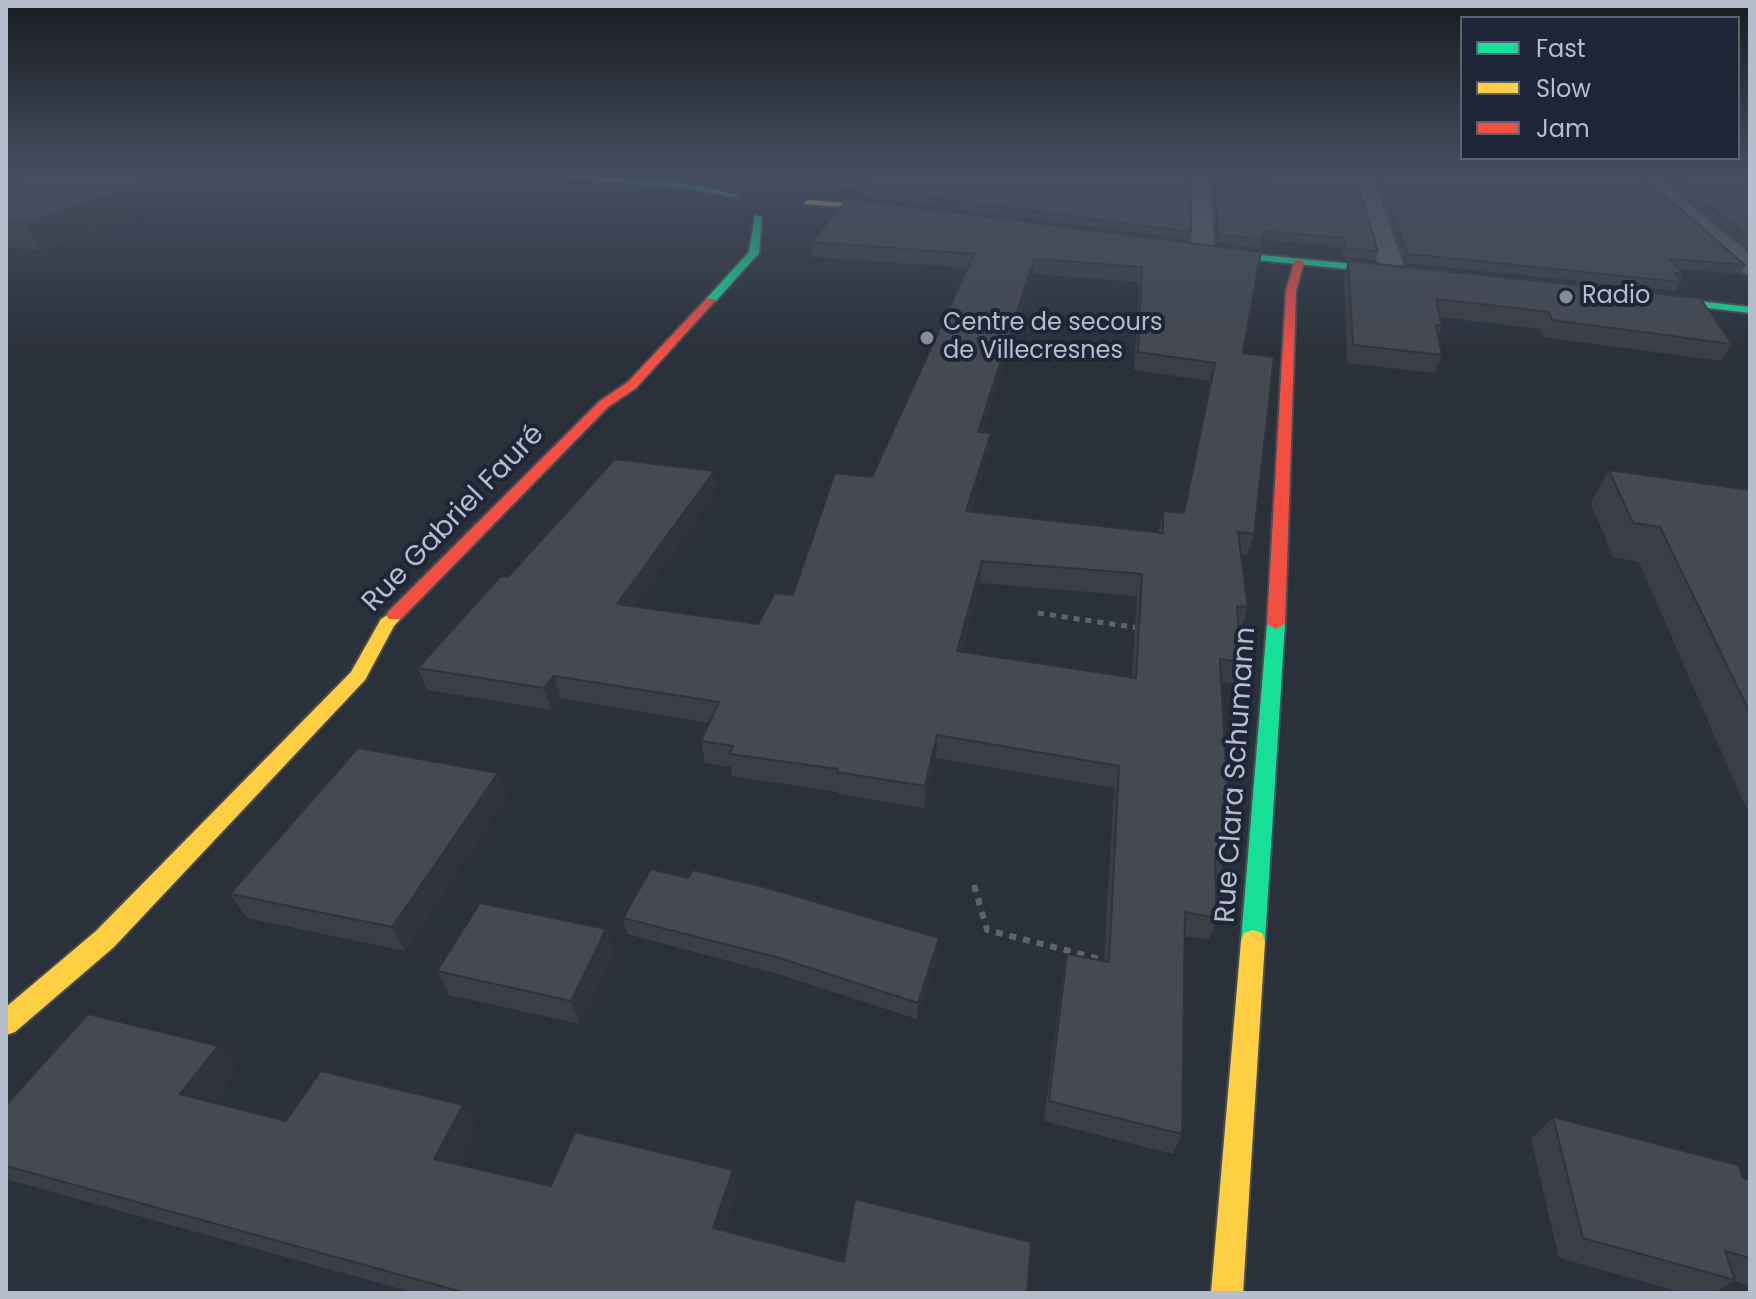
<!DOCTYPE html>
<html>
<head>
<meta charset="utf-8">
<style>
  body { margin:0 }
  #map { position:relative; width:1756px; height:1299px; overflow:hidden; background:#2b313b; font-family:Poppins,sans-serif }
  canvas { display:block }
  .frame { position:absolute; inset:0; border:8px solid #b5bccc; pointer-events:none }
  .legend { position:absolute; left:1460px; top:16px; width:280px; height:144px; box-sizing:border-box; background:#1d2636; border:2px solid #5a6272; margin:0; padding:10px 14px; list-style:none; font-size:24px; color:#b5bccc }
  .legend li { display:flex; align-items:center; gap:16px; height:40px }
  .legend b { width:40px; border:2px solid #5a6272 }
</style>
</head>
<body>
<div id="map">
<canvas width="1756" height="1299"></canvas>
<div class="frame"></div>
<ul class="legend">
<li><b style="height:10px;background:#16e098"></b>Fast</li>
<li><b style="height:10px;background:#ffcf43"></b>Slow</li>
<li><b style="height:10px;background:#f24e42"></b>Jam</li>
</ul>
</div>
<script>
const g = document.querySelector('canvas').getContext('2d');
g.lineJoin = 'round';
function stroke(path, color, width, dash) {
  g.strokeStyle = color;
  g.lineWidth = width;
  g.lineCap = dash ? 'butt' : 'round';
  g.setLineDash(dash || []);
  g.stroke(path);
}
function fillPath(path, color) {
  g.fillStyle = color;
  g.fill(path, 'evenodd');
}
function drawText(font, color, halo, rows, align = 'center') {
  g.font = font + ' Poppins,sans-serif';
  g.lineWidth = 8;
  g.setLineDash([]);
  g.textBaseline = 'middle';
  g.strokeStyle = halo;
  g.fillStyle = color;
  for (const [text, x, y, turn = 0] of rows) {
    g.save();
    g.translate(x, y);
    g.rotate((+turn || 0) * Math.PI / 180);
    g.textAlign = isNaN(turn) ? turn : align;
    if (halo) g.strokeText(text, 0, 0);
    g.fillText(text, 0, 0);
    g.restore();
  }
}
const street = new Path2D(`
  M 1192,173 L 1210,173 L 1214,252 L 1211,257 L 1195,257 L 1192,252 Z
  M 1353,173 L 1371,173 L 1405,271 L 1401,276 L 1385,276 L 1381,271 Z
  M 1631,173 L 1651,173 L 1750,255 L 1750,274 L 1742,272 Z`);
const fast = new Path2D(`
  M 513,173 L 682,183 L 738,195 L 734,197 L 682,187 Z
  M 755,215 L 762,217 L 759,253 L 715,302 L 707,302 L 707,298 L 749,252 Z
  M 1199,249 L 1406,269 L 1411,272 L 1406,275 L 1196,254 Z
  M 1645,295 L 1750,307 L 1750,313 L 1641,300 L 1640,298 Z
  M 1276,619 L 1285,624 L 1265,941 L 1262,949 L 1253,952 L 1244,949 L 1241,941 L 1267,624 Z`);
const slow = new Path2D(`
  M 807,200 L 902,207 L 906,209 L 902,211 L 804,204 Z
  M 395,610 L 404,615 L 394,626 L 365,680 L 114,947 L 15,1032 L 6,1035 L 6,1007 L 96,931 L 351,672 L 381,619 Z
  M 1253,930 L 1262,933 L 1265,941 L 1243,1293 L 1211,1293 L 1241,941 L 1244,933 Z`);
const jam = new Path2D(`
  M 1299,259 L 1304,262 L 1296,291 L 1285,624 L 1276,629 L 1267,624 L 1286,291 L 1294,262 Z
  M 707,298 L 716,300 L 636,388 L 608,407 L 401,619 L 389,619 L 386,615 L 389,611 L 600,401 L 628,382 Z`);
stroke(street, '#494d55', 4);
stroke(fast, '#494d55', 4);
stroke(slow, '#494d55', 4);
stroke(jam, '#494d55', 4);
stroke(new Path2D(`
  M 1038,613 L 1139,628`), '#5e646c', 5, [6, 6]);
stroke(new Path2D(`
  M 974,885 L 987,930 L 1108,961`), '#5e646c', 6, [7, 7]);
fillPath(street, '#5b5f68');
fillPath(fast, '#16e098');
fillPath(slow, '#ffcf43');
fillPath(jam, '#f24e42');
fillPath(new Path2D(`
  M 765,173 L 1173,173 L 1191,232 L 1189,240 L 862,196 L 862,190 L 765,177 Z
  M 1265,173 L 1354,173 L 1378,251 L 1375,260 L 1343,257 L 1342,246 L 1263,240 L 1261,248 L 1217,243 L 1214,183 L 1215,176 L 1264,179 Z
  M 1372,173 L 1639,173 L 1745,265 L 1740,274 L 1679,269 L 1683,274 L 1680,280 L 1681,282 L 1676,291 L 1405,263 Z
  M 1654,173 L 1750,173 L 1750,251 Z
  M 6,181 L 42,251 L 6,247 Z
  M 811,242 L 1261,252 L 1243,353 L 1254,534 L 1247,555 L 1241,554 L 1248,607 L 1241,629 L 1239,628 L 1241,662 L 1234,684 L 1221,682 L 1228,807 L 1223,824 L 1224,860 L 1216,883 L 1217,918 L 1209,940 L 1184,936 L 1182,1134 L 1173,1154 L 1044,1121 L 1063,976 L 1067,954 L 1104,961 L 1114,788 L 936,758 L 924,808 L 838,794 L 838,792 L 732,776 L 731,767 L 705,763 L 701,741 L 709,723 L 560,698 L 551,710 L 427,690 L 418,668 L 508,577 L 714,471 L 717,491 L 635,606 L 758,624 L 793,595 L 872,477 L 967,268 L 812,257 ZM 1033,274 L 1139,282 L 1134,370 L 1210,381 L 1184,513 L 1163,511 L 1158,532 L 971,511 L 989,453 L 991,433 L 983,432 ZM 981,583 L 1137,596 L 1132,677 L 962,652 Z
  M 1348,261 L 1732,344 L 1721,361 L 1544,337 L 1541,329 L 1440,317 L 1442,326 L 1438,335 L 1442,355 L 1435,373 L 1347,363 L 1344,277 Z
  M 1609,470 L 1750,490 L 1750,809 L 1746,808 L 1639,562 L 1613,557 L 1591,503 Z
  M 498,773 L 507,797 L 405,951 L 247,918 L 230,894 Z
  M 623,918 L 939,938 L 938,954 L 917,1019 L 778,974 L 627,934 Z
  M 606,929 L 614,953 L 580,1024 L 449,995 L 437,971 Z
  M 238,1069 L 213,1103 L 286,1121 L 463,1105 L 476,1127 L 457,1165 L 551,1186 L 738,1192 L 724,1231 L 844,1262 L 1027,1293 L 415,1293 L 6,1179 L 6,1105 Z
  M 1553,1117 L 1750,1180 L 1750,1286 L 1734,1281 L 1714,1293 L 1684,1293 L 1559,1258 L 1531,1139 Z`), '#3a3f47');
fillPath(new Path2D(`
  M 175,173 L 252,173 L 42,251 L 27,223 Z
  M 1034,259 L 1033,274 L 977,451 L 978,432 Z
  M 991,433 L 989,453 L 965,531 L 966,511 Z
  M 714,471 L 717,491 L 622,625 L 617,604 Z
  M 982,561 L 981,583 L 956,673 L 957,651 Z
  M 554,676 L 560,698 L 551,710 L 544,688 Z
  M 937,735 L 936,758 L 924,808 L 925,786 Z
  M 498,773 L 507,797 L 405,951 L 392,927 Z
  M 606,929 L 614,953 L 580,1024 L 571,1001 Z
  M 939,938 L 938,954 L 917,1019 L 918,1003 Z
  M 218,1046 L 238,1069 L 202,1117 L 180,1094 Z
  M 463,1105 L 476,1127 L 449,1181 L 434,1159 Z
  M 733,1170 L 738,1192 L 719,1248 L 713,1228 Z`), '#303339');
const building = new Path2D(`
  M 34,173 L 175,173 L 27,223 L 6,222 L 6,181 Z
  M 786,173 L 1173,173 L 1190,174 L 1191,232 L 862,189 L 867,183 Z
  M 1266,173 L 1354,173 L 1378,251 L 1345,248 L 1345,238 L 1264,231 L 1263,239 L 1218,235 L 1215,176 L 1265,179 Z
  M 1377,173 L 1639,173 L 1745,265 L 1670,259 L 1683,274 L 1675,273 L 1681,282 L 1408,254 Z
  M 1667,173 L 1750,173 L 1750,239 Z
  M 848,199 L 1261,252 L 1243,353 L 1274,357 L 1254,534 L 1238,532 L 1248,607 L 1237,606 L 1241,662 L 1220,659 L 1228,807 L 1222,806 L 1224,860 L 1215,858 L 1217,918 L 1185,912 L 1182,1134 L 1049,1101 L 1067,954 L 1109,962 L 1119,766 L 937,735 L 925,786 L 837,772 L 838,769 L 729,754 L 733,746 L 701,741 L 719,702 L 554,676 L 544,688 L 418,668 L 501,576 L 508,577 L 615,459 L 714,471 L 617,604 L 758,624 L 775,593 L 793,595 L 835,473 L 872,477 L 974,254 L 811,242 ZM 1034,259 L 1142,267 L 1138,352 L 1215,363 L 1184,513 L 1163,511 L 1163,533 L 966,511 L 991,433 L 978,432 ZM 982,561 L 1142,574 L 1136,678 L 957,651 Z
  M 1348,261 L 1700,298 L 1732,344 L 1552,320 L 1549,312 L 1436,299 L 1442,326 L 1436,325 L 1442,355 L 1353,345 Z
  M 1609,470 L 1750,490 L 1750,713 L 1660,527 L 1633,523 Z
  M 358,748 L 498,773 L 392,927 L 230,894 Z
  M 651,869 L 688,878 L 693,870 L 768,888 L 939,938 L 918,1003 L 776,957 L 623,918 Z
  M 480,903 L 606,929 L 571,1001 L 437,971 Z
  M 88,1014 L 218,1046 L 180,1094 L 286,1121 L 321,1071 L 463,1105 L 434,1159 L 551,1186 L 575,1132 L 733,1170 L 713,1228 L 844,1262 L 855,1199 L 1031,1242 L 1027,1293 L 466,1293 L 6,1166 L 6,1105 Z
  M 1553,1117 L 1738,1165 L 1743,1178 L 1750,1180 L 1750,1258 L 1725,1251 L 1735,1280 L 1583,1238 Z`);
fillPath(building, '#444952');
stroke(building, '#303339', 2);
const sky = g.createLinearGradient(0, 0, 0, 355);
sky.addColorStop(0, '#181b20');
sky.addColorStop(0.49, '#444e60');
sky.addColorStop(1, '#444e6000');
g.fillStyle = sky;
g.fillRect(0, 0, 1756, 355);
for (const [x, y, r, color] of [
  [1566,297,8,"#858b99"],
  [927,338,8,"#858b99"]
]) {
  const dot = new Path2D();
  dot.arc(x, y, r, 0, 2 * Math.PI);
  g.fillStyle = color;
  g.fill(dot);
  stroke(dot, '#1d2636', 3);
}
drawText('24px', '#b5bccc', '#1d2636', [
  ["Radio",1582,297],
  ["Centre de secours",943,324],
  ["de Villecresnes",943,352]
], 'left');
drawText('28px', '#b5bccc', '#1d2636', [
  ["Rue Gabriel Fauré",454,519,-46],
  ["Rue Clara Schumann",1237,775,-86]
]);
</script>
</body>
</html>
